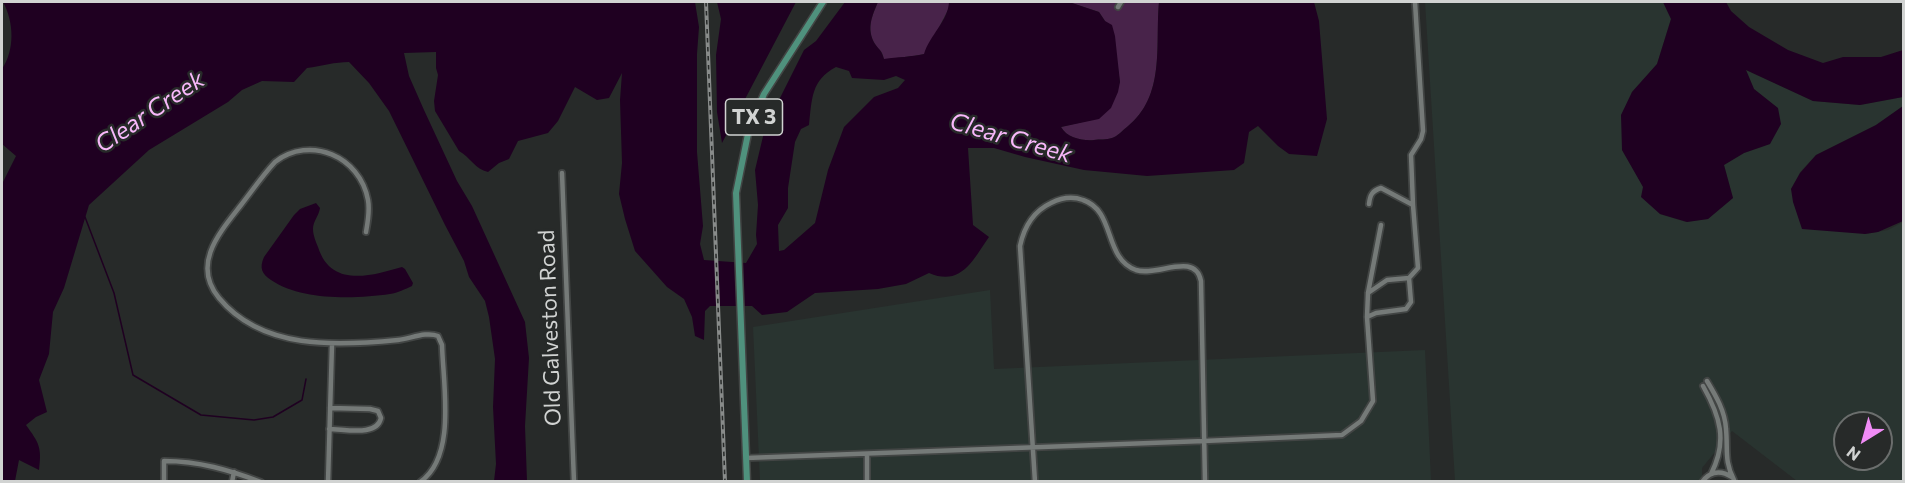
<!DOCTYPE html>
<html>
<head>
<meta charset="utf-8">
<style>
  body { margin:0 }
  #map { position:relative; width:1905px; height:483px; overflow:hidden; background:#272a29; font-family:Commissioner,sans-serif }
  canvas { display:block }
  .frame { position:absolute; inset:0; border:3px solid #d1d3d2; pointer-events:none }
  .north { position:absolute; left:1833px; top:411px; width:60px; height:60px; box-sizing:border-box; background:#272a29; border:2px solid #6b6e6d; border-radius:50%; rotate:217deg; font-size:16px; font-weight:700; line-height:24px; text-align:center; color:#d1d3d2 }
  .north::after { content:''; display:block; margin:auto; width:21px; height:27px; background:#f08bf5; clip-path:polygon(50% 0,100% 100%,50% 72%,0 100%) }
</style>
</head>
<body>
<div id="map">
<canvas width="1905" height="483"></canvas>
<div class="frame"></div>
<div class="north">N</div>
</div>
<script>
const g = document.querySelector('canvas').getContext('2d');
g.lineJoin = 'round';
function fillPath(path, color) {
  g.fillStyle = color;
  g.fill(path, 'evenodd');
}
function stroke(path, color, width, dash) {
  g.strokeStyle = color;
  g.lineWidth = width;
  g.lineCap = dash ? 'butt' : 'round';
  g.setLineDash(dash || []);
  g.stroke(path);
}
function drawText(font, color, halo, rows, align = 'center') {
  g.font = font + ' Commissioner,sans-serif';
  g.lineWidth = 5;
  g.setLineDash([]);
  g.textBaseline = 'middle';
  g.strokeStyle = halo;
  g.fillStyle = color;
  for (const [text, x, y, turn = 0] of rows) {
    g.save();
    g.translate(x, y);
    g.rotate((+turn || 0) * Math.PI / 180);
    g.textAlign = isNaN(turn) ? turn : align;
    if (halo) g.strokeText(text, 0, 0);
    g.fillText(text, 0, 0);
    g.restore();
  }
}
fillPath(new Path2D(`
  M 1425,2 L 1663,2 L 1671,19 L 1657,64 L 1632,92 L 1622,150 L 1660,214 L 1686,222 L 1708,219 L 1733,198 L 1724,165 L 1744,153 L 1770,144 L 1778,109 L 1754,89 L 1746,70 L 1813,101 L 1860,105 L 1903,97 L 1903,106 L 1876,125 L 1816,155 L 1801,171 L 1791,189 L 1865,234 L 1888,230 L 1903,222 L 1903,481 L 1797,481 L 1732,431 L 1702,468 L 1702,481 L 1455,481 ZM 1845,423 L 1881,423 L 1881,459 L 1845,459 Z
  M 990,290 L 994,369 L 1425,350 L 1431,481 L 760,481 L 753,327 Z`), '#293430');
fillPath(new Path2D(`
  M 878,2 L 949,2 L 949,8 L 925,54 C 911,57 898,57 884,60 C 882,49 879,51 875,44 C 866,29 872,16 878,2 Z
  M 1069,2 L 1159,2 C 1155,46 1166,96 1127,127 C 1123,130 1117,137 1112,138 C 1107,140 1099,139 1094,140 C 1082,141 1067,138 1061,127 L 1099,118 L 1120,82 L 1117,63 L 1105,21 L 1099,12 Z`), '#48234a');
fillPath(new Path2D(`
  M 3,2 L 695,2 L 699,27 L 697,54 L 697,152 L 703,226 L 700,244 L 704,260 L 746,263 L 757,244 L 756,235 L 758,205 L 755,170 L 765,128 L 804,50 L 816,41 L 845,2 L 878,2 C 872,16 866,29 875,44 C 880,51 881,49 884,59 C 898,57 911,57 924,54 C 930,35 948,21 949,2 L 1069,2 L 1099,12 L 1105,21 L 1112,25 L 1115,36 L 1120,82 L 1118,92 L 1111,108 L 1099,119 L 1061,127 C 1067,138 1083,141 1094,140 C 1099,139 1107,140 1112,138 C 1117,137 1123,130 1127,127 C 1166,96 1155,45 1159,2 L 1314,2 L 1319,21 L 1327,119 L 1317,156 L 1289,154 L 1278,146 L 1258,126 L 1249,132 L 1244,163 L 1234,170 L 1147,176 L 1084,170 L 1025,157 L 994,148 L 968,148 L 973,225 L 989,237 C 973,260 961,287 929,273 L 906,284 L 878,289 L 815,293 L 787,312 L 762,315 L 752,306 L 710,306 L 705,311 L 704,340 L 695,336 L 692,317 L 684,299 L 667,287 L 635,251 L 625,219 L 619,194 L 622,163 L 620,100 L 622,73 L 609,98 L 597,100 L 575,87 L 558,121 L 548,133 L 518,141 L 509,159 L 499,163 L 488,172 C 475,169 471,158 459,151 L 435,111 L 434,101 L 438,75 L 436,68 L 436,52 L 404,53 L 409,76 L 424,110 L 457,181 L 472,206 L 525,322 L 529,358 L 525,426 L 527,481 L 494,481 L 496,464 L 493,407 L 495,359 L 489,317 L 485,301 L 469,277 L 464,261 L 445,225 L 389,111 L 369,83 L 349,62 C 335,62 322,66 307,68 L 294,82 L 262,81 L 242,90 L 228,102 L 149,150 L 89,205 L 64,288 L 53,312 L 49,354 L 39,380 L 47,412 L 36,417 L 26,425 C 39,443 42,447 39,470 L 19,460 L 15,481 L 2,482 L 2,184 L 16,156 L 2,144 L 2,69 C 15,50 14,22 3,2 ZM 836,67 L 849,71 L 852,78 L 884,80 L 896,76 L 905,80 L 898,88 L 874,97 L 844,127 L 828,170 L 815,223 L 784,250 L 779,251 L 778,225 L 788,208 L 788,188 L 795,142 L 801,129 L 809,125 C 812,99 811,80 836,67 Z
  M 717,2 L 796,2 L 722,143 L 717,112 L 716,55 L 721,19 Z
  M 1663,2 L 1726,2 L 1731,11 L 1749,27 L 1788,50 L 1823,63 L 1843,57 L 1881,57 L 1903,50 L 1903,97 L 1860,105 L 1813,101 L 1746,70 L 1754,89 L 1778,108 L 1781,124 L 1770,144 L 1744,153 L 1724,165 L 1733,198 L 1708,219 L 1687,222 L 1660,214 L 1641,197 L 1643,187 L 1622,150 L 1621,115 L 1632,92 L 1657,64 L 1671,19 Z
  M 1903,106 L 1903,221 L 1878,232 L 1865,234 L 1802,229 L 1793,202 L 1791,189 L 1800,173 L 1816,155 L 1876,125 Z
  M 316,203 L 320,208 C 319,216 313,221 313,229 C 313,235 316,242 318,247 C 331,288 371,276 402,267 L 405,269 L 413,283 L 412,286 C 405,289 398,293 390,294 C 356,299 301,301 271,280 C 262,274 259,268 264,257 L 294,215 L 300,209 Z`), '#1f0021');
stroke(new Path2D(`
  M 85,217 L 114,293 L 133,375 L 201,415 L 254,420 L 273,417 L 302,400 L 306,379`), '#1f0021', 1.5);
const minor = new Path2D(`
  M 1118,7 L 1121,2
  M 562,173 L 574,482
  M 1413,205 L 1411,155 L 1421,139 L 1423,131 L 1415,2
  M 366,232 C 368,221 370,211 368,200 C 360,156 310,135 275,162 C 262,176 252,191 241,205 C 220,232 191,264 219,298 C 262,350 336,346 398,340 C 410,339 426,331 438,336 L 442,345 C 443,384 457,457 420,482
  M 1368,293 L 1387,280 L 1409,278 L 1418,268 L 1413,205 L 1381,188 C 1372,191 1370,195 1369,204
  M 1367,317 L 1376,313 L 1406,309 L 1411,302 L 1409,278
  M 1707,381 C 1716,396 1725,411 1726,429 C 1728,450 1724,461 1734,480
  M 1703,386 C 1720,416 1728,441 1711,474
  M 329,429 C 345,429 377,437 381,418 L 378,411 L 370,409 L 330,408
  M 746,458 L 1204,441 L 1342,435 L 1361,421 L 1373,401 L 1367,317 L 1368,293 L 1381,225
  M 164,482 L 164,461 C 199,461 229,470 261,482
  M 232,482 L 234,472
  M 328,482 L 332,344
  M 867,482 L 867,454
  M 1035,482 L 1020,246 C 1024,227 1034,211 1051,203 C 1061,198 1072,196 1083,200 C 1116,211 1103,258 1136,270 C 1157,277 1195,251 1201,281 L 1205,482
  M 1702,482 C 1710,471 1721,470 1732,477`);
const major = new Path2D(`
  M 747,482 L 736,193 L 749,129 L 764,94 L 823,2`);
stroke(minor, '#424544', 8);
stroke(major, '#424544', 9);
stroke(minor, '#757a78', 4.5);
stroke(major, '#4f917d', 6);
const rail = new Path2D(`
  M 706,2 L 725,482`);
stroke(rail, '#888b8a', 4);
stroke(rail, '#272a29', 1.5, [4.5]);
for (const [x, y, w] of [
  [754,117,57]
]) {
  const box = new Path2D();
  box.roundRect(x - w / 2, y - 18, w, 36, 4.5);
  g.fillStyle = '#272a29';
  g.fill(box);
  stroke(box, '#d1d3d2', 1.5);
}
drawText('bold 21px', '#d1d3d2', null, [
  ["TX 3",754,117]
]);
drawText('22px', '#d1d3d2', '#272a29', [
  ["Old Galveston Road",550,328,-92]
]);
drawText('italic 24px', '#f8b8fa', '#272a29', [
  ["Clear Creek",150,112,-34],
  ["Clear Creek",1011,138,16]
]);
</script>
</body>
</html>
